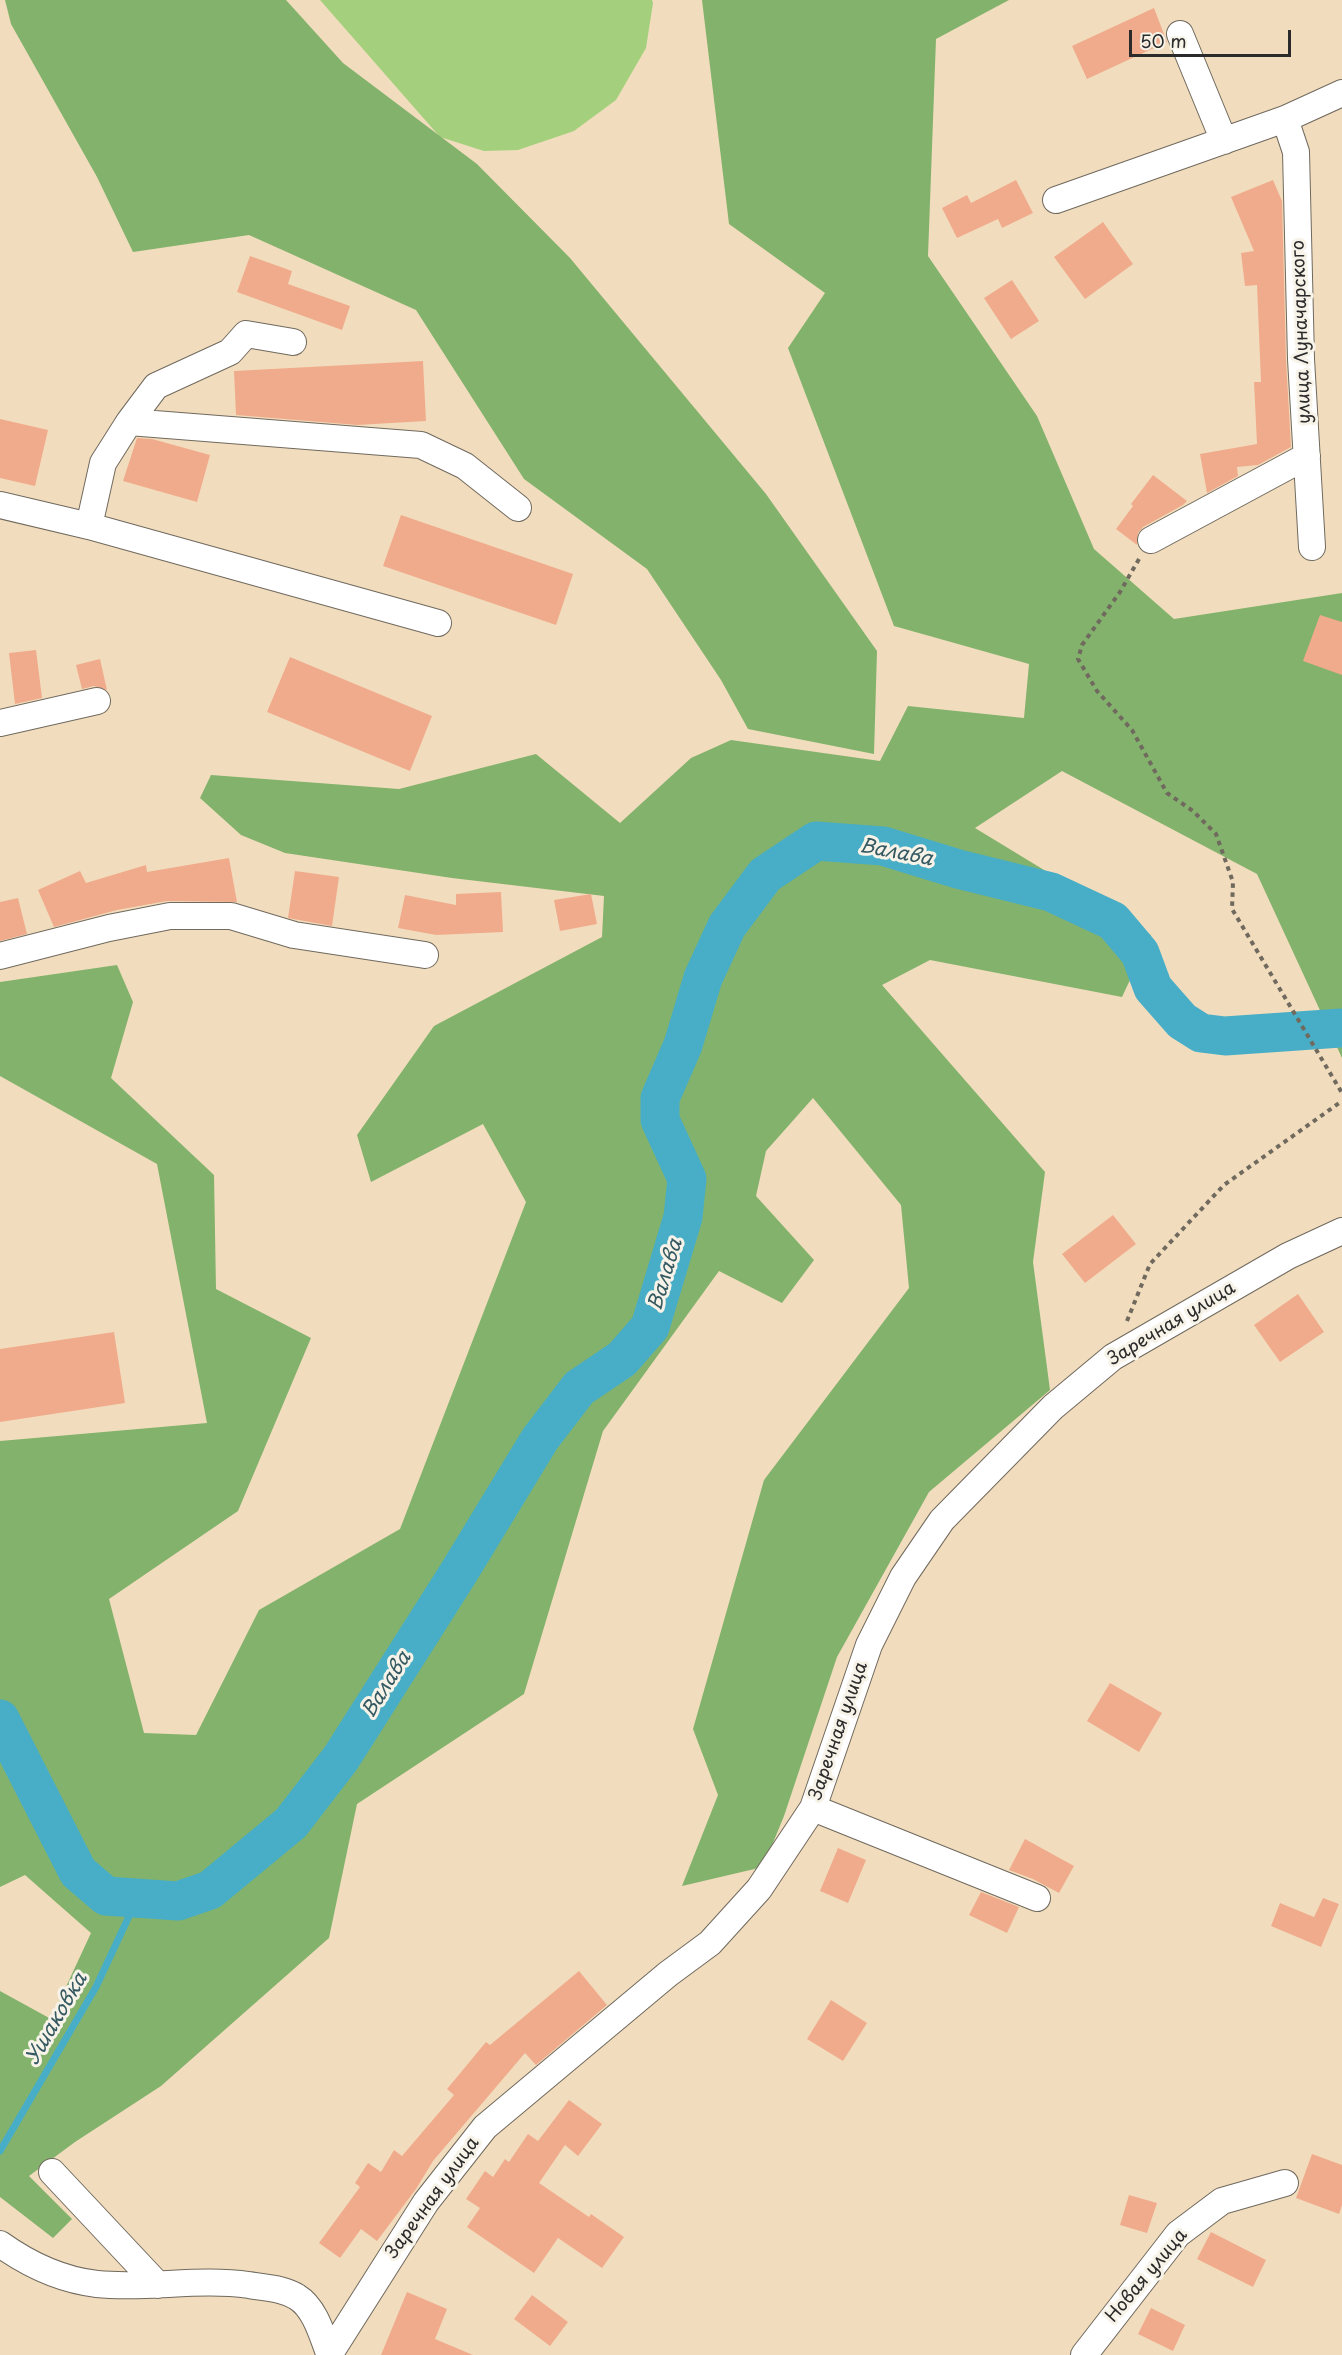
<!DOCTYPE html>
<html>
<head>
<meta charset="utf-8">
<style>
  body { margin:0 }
  #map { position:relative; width:1342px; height:2355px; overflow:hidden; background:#f1ddbd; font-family:"Playpen Sans",sans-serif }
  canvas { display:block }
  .scale { position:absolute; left:1129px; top:30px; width:162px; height:27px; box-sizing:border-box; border:3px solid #2b2b2b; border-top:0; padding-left:8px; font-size:18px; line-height:21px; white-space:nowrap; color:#2b2b2b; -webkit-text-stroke:4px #f7f3e8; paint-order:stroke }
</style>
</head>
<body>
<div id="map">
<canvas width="1342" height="2355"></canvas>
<div class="scale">50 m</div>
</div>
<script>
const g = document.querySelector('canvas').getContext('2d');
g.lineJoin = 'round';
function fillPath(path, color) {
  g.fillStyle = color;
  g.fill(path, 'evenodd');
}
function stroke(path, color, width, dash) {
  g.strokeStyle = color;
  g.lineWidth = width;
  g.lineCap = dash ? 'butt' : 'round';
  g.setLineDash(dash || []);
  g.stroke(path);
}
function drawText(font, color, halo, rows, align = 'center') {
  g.font = font + ' "Playpen Sans",sans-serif';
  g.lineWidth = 6;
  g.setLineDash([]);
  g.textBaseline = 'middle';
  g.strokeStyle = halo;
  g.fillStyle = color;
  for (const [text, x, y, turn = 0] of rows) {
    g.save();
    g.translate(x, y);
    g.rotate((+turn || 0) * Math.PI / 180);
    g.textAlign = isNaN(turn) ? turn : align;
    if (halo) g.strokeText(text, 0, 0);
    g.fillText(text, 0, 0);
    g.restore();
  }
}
fillPath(new Path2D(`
  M 320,0 L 652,0 L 653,3 L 646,48 L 616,100 L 574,131 L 518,150 L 484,151 L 440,137 Z`), '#a4d07d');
fillPath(new Path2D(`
  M 5,0 L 286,0 L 343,63 L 477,164 L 570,258 L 766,494 L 877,651 L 874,754 L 748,729 L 721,680 L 647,569 L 524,479 L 416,310 L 249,235 L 133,252 L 97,177 L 11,24 Z
  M 702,0 L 1009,0 L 936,39 L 928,256 L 1037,416 L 1094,549 L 1174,619 L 1342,593 L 1342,1058 L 1257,874 L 1062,771 L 975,828 L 1151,935 L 1122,997 L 930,960 L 882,985 L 1045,1172 L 1033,1262 L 1050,1390 L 929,1492 L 837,1657 L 784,1816 L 763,1867 L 682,1886 L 718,1795 L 693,1729 L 764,1480 L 909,1288 L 901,1205 L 813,1098 L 766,1151 L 756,1196 L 814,1260 L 782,1303 L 719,1271 L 603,1431 L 524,1694 L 357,1804 L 329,1938 L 161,2086 L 75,2142 L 29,2176 L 72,2219 L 53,2238 L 0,2197 L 0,1991 L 51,2019 L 91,1933 L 25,1875 L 0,1887 L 0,1441 L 207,1423 L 157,1164 L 0,1076 L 0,982 L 117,965 L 133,1002 L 111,1078 L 214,1175 L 216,1289 L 311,1338 L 238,1511 L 109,1599 L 144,1733 L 196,1735 L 259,1610 L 400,1529 L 526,1202 L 483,1124 L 371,1182 L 357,1135 L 434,1026 L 602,937 L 604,896 L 452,878 L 285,853 L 241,835 L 200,798 L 211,775 L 399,789 L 536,754 L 620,823 L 691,758 L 731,740 L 880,761 L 908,706 L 1024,718 L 1029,664 L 894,626 L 788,348 L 825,293 L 729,224 Z`), '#83b26c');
stroke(new Path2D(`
  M 0,2151 L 96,1987 L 137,1899`), '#48aec7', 7);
stroke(new Path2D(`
  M 0,1719 L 78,1872 L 106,1896 L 178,1901 L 210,1890 L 291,1823 L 341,1758 L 459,1572 L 540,1439 L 579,1388 L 622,1359 L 650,1327 L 683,1217 L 687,1179 L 660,1120 L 660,1098 L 683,1045 L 703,978 L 727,926 L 765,875 L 816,841 L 883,846 L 958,869 L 1051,892 L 1113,921 L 1140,953 L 1153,988 L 1182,1021 L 1201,1033 L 1225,1036 L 1342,1028`), '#48aec7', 39);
fillPath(new Path2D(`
  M 1154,8 L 1167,42 L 1087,79 L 1072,46 Z
  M 1016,180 L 1033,213 L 1002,228 L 998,219 L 957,238 L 942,208 L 967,195 L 971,203 Z
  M 1273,180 L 1282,201 L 1286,360 L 1291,447 L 1258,465 L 1237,467 L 1238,476 L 1207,493 L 1200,454 L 1257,444 L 1254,382 L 1261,382 L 1257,285 L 1245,286 L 1241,253 L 1254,251 L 1231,197 Z
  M 1103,222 L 1133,264 L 1085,299 L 1054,257 Z
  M 250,256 L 292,271 L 288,284 L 350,306 L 342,330 L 237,292 Z
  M 1012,280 L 1039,321 L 1011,339 L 984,298 Z
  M 423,361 L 426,421 L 357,425 L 236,415 L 234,371 Z
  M 0,419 L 48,430 L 35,486 L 0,478 Z
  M 137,438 L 152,439 L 210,455 L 197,502 L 123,481 Z
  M 1153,475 L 1187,501 L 1183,505 L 1143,527 L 1138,533 L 1137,545 L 1116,529 L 1133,506 L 1131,504 Z
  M 401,515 L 573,574 L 556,625 L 383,566 Z
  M 1320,615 L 1342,622 L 1342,675 L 1303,661 Z
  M 36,650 L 42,698 L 15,704 L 9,653 Z
  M 290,657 L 432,716 L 410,771 L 267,712 Z
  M 100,659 L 107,690 L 94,686 L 82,689 L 76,665 Z
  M 229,858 L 237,902 L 167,901 L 117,910 L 54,927 L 38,890 L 80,871 L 86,883 L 146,865 L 147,872 Z
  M 295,871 L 339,877 L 332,926 L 288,918 Z
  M 501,892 L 503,932 L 436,935 L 398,928 L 405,895 L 456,905 L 456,894 Z
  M 591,894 L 597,924 L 560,931 L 554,900 Z
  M 18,898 L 27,934 L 0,941 L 0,902 Z
  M 1113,1215 L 1136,1244 L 1085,1283 L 1062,1254 Z
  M 1298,1294 L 1324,1332 L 1280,1362 L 1254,1325 Z
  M 114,1332 L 125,1403 L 0,1422 L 0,1349 Z
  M 1110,1683 L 1162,1713 L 1139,1752 L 1087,1721 Z
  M 1025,1839 L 1074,1866 L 1059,1893 L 1033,1879 L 1009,1870 Z
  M 838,1848 L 866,1860 L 848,1903 L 820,1891 Z
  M 981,1892 L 1019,1907 L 1007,1933 L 969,1915 Z
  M 1323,1898 L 1339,1904 L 1321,1947 L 1271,1926 L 1280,1903 L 1314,1917 Z
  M 579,1971 L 607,2005 L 536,2065 L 525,2053 L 433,2161 L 416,2189 L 377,2241 L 361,2229 L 340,2258 L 319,2243 L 360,2187 L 355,2183 L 368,2163 L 381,2172 L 394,2150 L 402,2156 L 454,2095 L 447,2089 L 486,2042 L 490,2045 Z
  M 831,2000 L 867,2023 L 843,2061 L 807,2039 Z
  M 569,2100 L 602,2124 L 578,2156 L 565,2145 L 539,2183 L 589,2217 L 591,2214 L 624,2237 L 602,2268 L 558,2238 L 534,2273 L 467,2227 L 480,2208 L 466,2199 L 485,2171 L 493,2177 L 505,2159 L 509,2162 L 528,2134 L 538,2141 Z
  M 1312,2154 L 1342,2165 L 1342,2205 L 1339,2214 L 1296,2198 Z
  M 1129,2195 L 1157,2203 L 1147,2233 L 1120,2225 Z
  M 1211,2232 L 1266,2260 L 1253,2287 L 1197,2259 Z
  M 407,2292 L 447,2309 L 435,2339 L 473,2355 L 381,2355 Z
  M 532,2295 L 568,2322 L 550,2346 L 514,2319 Z
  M 1151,2308 L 1185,2325 L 1173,2351 L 1138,2334 Z`), '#f0ab8c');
const minor = new Path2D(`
  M 1180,34 L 1224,141
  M 1285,119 L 1296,152 L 1301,359 L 1312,547
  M 1056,200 L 1285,119 L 1342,93
  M 129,422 L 156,386 L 230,352 L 246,334 L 293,342
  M 0,505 L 89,526 L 103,463 L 129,422 L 421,445 L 465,466 L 518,508
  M 89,526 L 438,623
  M 1151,540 L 1307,456
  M 0,723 L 97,701
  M 0,956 L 109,928 L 170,916 L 231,916 L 294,935 L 425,955
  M 813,1808 L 1037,1898
  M 52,2172 L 158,2285
  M 0,2244 C 28,2264 62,2280 97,2284 C 147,2289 199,2278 249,2285 C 265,2288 283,2288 297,2297 C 315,2308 322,2335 329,2353
  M 329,2355 L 426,2202 L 485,2127 L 668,1974 L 710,1943 L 759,1889 L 813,1808 L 869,1645 L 903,1577 L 942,1520 L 1053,1407 L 1113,1357 L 1288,1256 L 1342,1231
  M 1084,2355 L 1178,2234 L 1222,2201 L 1285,2183`);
stroke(minor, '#70695e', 28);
stroke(new Path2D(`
  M 1139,559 L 1120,592 L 1082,645 L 1078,659 L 1097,691 L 1132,730 L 1167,793 L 1193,811 L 1216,834 L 1233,882 L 1232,909 L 1342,1093
  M 1127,1321 L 1150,1264 L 1224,1185 L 1342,1101`), '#70695e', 4, [4.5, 4.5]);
stroke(minor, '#fff', 26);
drawText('18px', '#2b2b2b', '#f7f3e8', [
  ["улица Луначарского",1302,332,-92],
  ["Заречная улица",1172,1324,-31],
  ["Заречная улица",839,1731,-71],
  ["Заречная улица",433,2198,-54],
  ["Новая улица",1147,2276,-50]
]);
drawText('italic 20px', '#355962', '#f7f3e8', [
  ["Валава",896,853,11],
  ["Валава",666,1275,-73],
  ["Валава",387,1685,-58],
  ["Ушаковка",57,2019,-60]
]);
</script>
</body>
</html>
